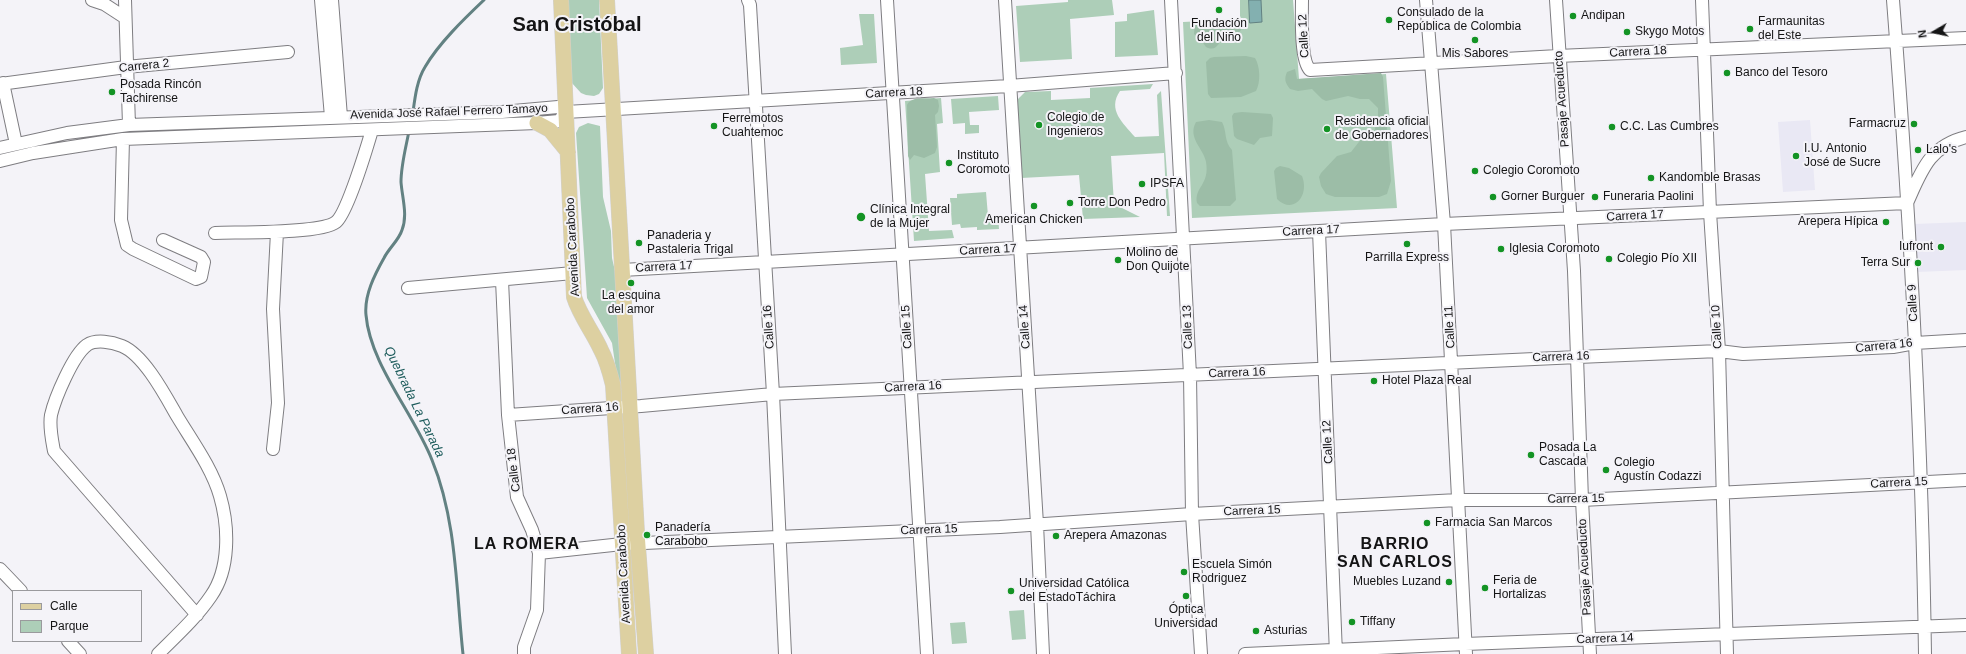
<!DOCTYPE html>
<html>
<head>
<meta charset="utf-8">
<style>
  body { margin:0 }
  #map { position:relative; width:1966px; height:654px; overflow:hidden; background:#f4f3f8; font-family:Arial,sans-serif }
  canvas { display:block }
  .legend { position:absolute; left:12px; top:590px; width:130px; height:52px; box-sizing:border-box; background:#f4f3f8; border:1px solid #9a9a9d; margin:0; padding:5px 7px; list-style:none; font-size:12px; color:#141415 }
  .legend li { display:flex; align-items:center; gap:8px; height:20px }
  .legend b { width:20px; border:1px solid #9a9a9d }
  .north { position:absolute; left:1914px; top:12px; width:40px; height:40px; -webkit-text-stroke:3px #f4f3f8; paint-order:stroke; rotate:261deg; font-size:11px; font-weight:700; line-height:16px; text-align:center; color:#141415 }
  .north::after { content:''; display:block; margin:auto; width:14px; height:18px; background:#141415; clip-path:polygon(50% 0,100% 100%,50% 72%,0 100%) }
</style>
</head>
<body>
<div id="map">
<canvas width="1966" height="654"></canvas>
<ul class="legend">
<li><b style="height:5px;background:#ddd0a1"></b>Calle</li>
<li><b style="height:11px;background:#adceb8"></b>Parque</li>
</ul>
<div class="north">N</div>
</div>
<script>
const g = document.querySelector('canvas').getContext('2d');
g.lineJoin = 'round';
function fillPath(path, color) {
  g.fillStyle = color;
  g.fill(path, 'evenodd');
}
function stroke(path, color, width, dash) {
  g.strokeStyle = color;
  g.lineWidth = width;
  g.lineCap = dash ? 'butt' : 'round';
  g.setLineDash(dash || []);
  g.stroke(path);
}
function drawText(font, color, halo, rows, align = 'center') {
  g.font = font + ' Arial,sans-serif';
  g.lineWidth = 4;
  g.setLineDash([]);
  g.textBaseline = 'middle';
  g.strokeStyle = halo;
  g.fillStyle = color;
  for (const [text, x, y, turn = 0] of rows) {
    g.save();
    g.translate(x, y);
    g.rotate((+turn || 0) * Math.PI / 180);
    g.textAlign = isNaN(turn) ? turn : align;
    if (halo) g.strokeText(text, 0, 0);
    g.fillText(text, 0, 0);
    g.restore();
  }
}
fillPath(new Path2D(`
  M 1810,120 L 1815,190 L 1783,192 L 1778,122 Z
  M 1966,222 L 1966,270 L 1917,272 L 1914,224 Z`), '#e9e8f4');
fillPath(new Path2D(`
  M 568,0 L 599,0 L 603,88 L 599,94 L 594,96 L 586,95 L 581,93 L 571,82 Z
  M 1068,0 L 1112,0 L 1114,15 L 1070,19 L 1072,59 L 1020,62 L 1016,6 L 1068,2 Z
  M 1240,0 L 1293,0 L 1299,79 L 1386,74 L 1397,208 L 1192,218 L 1183,22 L 1240,19 Z
  M 1154,10 L 1158,55 L 1115,57 L 1115,22 L 1127,21 L 1127,14 Z
  M 859,14 L 874,14 L 877,63 L 841,65 L 840,48 L 863,45 Z
  M 1153,84 L 1150,89 L 1120,91 C 1107,110 1123,123 1135,137 L 1159,136 L 1157,95 L 1161,91 L 1170,216 L 1167,216 L 1164,153 L 1111,156 L 1114,204 L 1140,217 L 1083,219 L 1079,175 L 1021,178 L 1016,101 L 1025,92 L 1051,91 L 1051,100 L 1090,98 L 1090,88 Z
  M 998,96 L 999,110 L 969,112 L 970,125 L 979,125 L 979,133 L 965,134 L 965,123 L 953,124 L 951,99 Z
  M 941,98 L 943,123 L 937,124 L 940,172 L 925,174 L 929,231 L 952,230 L 954,238 L 914,241 L 905,101 Z
  M 588,123 L 600,126 L 603,197 L 611,231 L 612,258 L 620,293 L 626,389 L 619,390 L 612,343 L 587,298 L 576,133 L 579,127 Z
  M 986,192 L 988,216 L 998,216 L 999,229 L 977,230 L 977,227 L 961,228 L 960,224 L 952,225 L 950,198 L 957,198 L 957,194 Z
  M 1024,610 L 1026,639 L 1012,640 L 1009,611 Z
  M 965,622 L 967,643 L 952,644 L 950,623 Z`), '#adceb8');
fillPath(new Path2D(`
  M 1240,21 L 1241,30 L 1235,37 L 1226,35 C 1219,40 1218,53 1206,47 L 1201,40 L 1194,34 L 1195,23 Z
  M 1246,56 L 1255,58 C 1260,66 1261,82 1256,91 L 1241,97 L 1211,98 L 1208,94 L 1206,62 L 1210,58 L 1214,57 Z
  M 1295,69 L 1297,79 L 1381,73 L 1383,77 L 1391,181 L 1387,194 L 1379,197 L 1335,197 L 1326,194 L 1321,186 L 1319,177 L 1321,173 L 1337,156 L 1351,152 L 1362,138 L 1374,132 L 1378,118 L 1378,108 L 1369,99 L 1360,99 L 1348,96 L 1326,101 L 1322,99 L 1312,89 L 1298,91 L 1290,89 C 1285,83 1284,79 1287,72 Z
  M 934,98 L 938,100 L 939,106 L 938,112 L 935,115 L 937,147 L 935,153 L 924,158 L 914,155 L 910,160 L 908,156 L 907,105 C 911,96 925,99 934,98 Z
  M 1242,112 L 1271,114 L 1273,118 L 1272,136 L 1260,138 L 1254,145 L 1237,139 L 1234,136 L 1232,116 L 1234,113 Z
  M 1209,120 L 1222,122 C 1227,131 1224,142 1232,150 L 1236,200 L 1230,206 L 1200,206 L 1197,203 C 1194,187 1210,185 1206,162 C 1204,149 1187,138 1196,122 Z
  M 1280,166 L 1289,168 L 1302,176 C 1310,196 1293,215 1277,199 L 1274,171 L 1276,168 Z`), '#9cbda7');
const water = new Path2D(`
  M 1249,0 L 1261,0 L 1262,22 L 1250,23 Z`);
fillPath(water, '#83b0b0');
stroke(water, '#628182', 1);
stroke(new Path2D(`
  M 413,112 C 415,97 417,80 425,67 C 439,43 464,19 484,0
  M 409,131 C 406,147 401,165 401,182 C 402,197 408,215 402,230 C 399,240 389,248 384,258 C 375,274 364,295 366,315 C 370,364 414,414 432,460 C 457,521 456,590 463,654`), '#628182', 3);
const minor = new Path2D(`
  M 92,0 L 104,4 L 124,17
  M 125,0 L 129,125
  M 321,0 L 331,117
  M 332,0 L 341,117
  M 748,0 L 750,5 L 773,394 L 785,654
  M 887,0 L 927,654
  M 1005,0 L 1037,524 L 1043,654
  M 1171,0 L 1190,375 L 1192,514 L 1201,654
  M 1302,0 C 1302,15 1300,60 1310,70 L 1558,56 L 1966,38
  M 1426,0 L 1444,224 L 1466,654
  M 1556,0 L 1574,271 L 1582,500 L 1590,654
  M 1702,0 L 1710,212 L 1719,351 L 1727,654
  M 1893,0 C 1910,218 1922,436 1925,654
  M 3,83 L 16,144
  M 0,84 L 126,67 L 288,52
  M 566,112 L 1009,86 L 1176,73
  M 123,139 L 121,220 L 127,245 L 133,249 L 196,279 L 201,277 L 204,262 L 201,257 L 163,240
  M 0,148 L 67,133 L 129,125 L 502,112 L 558,107 L 566,112
  M 0,161 L 33,153 L 123,139 L 537,123 L 559,121 L 566,112
  M 1319,231 L 1336,654
  M 215,233 C 238,232 321,234 336,222 C 347,213 367,147 372,130
  M 622,270 L 1444,224 L 1907,203 C 1921,172 1929,146 1966,137
  M 502,280 L 508,415 L 517,497 L 532,530 L 539,553 L 537,610 L 524,647 L 524,654
  M 408,288 L 573,273
  M 508,415 L 641,406 L 773,394 L 1578,357 L 1719,351 L 1743,354 L 1893,347 L 1915,343 L 1966,340
  M 273,449 L 278,403 L 273,309 L 277,232
  M 539,553 L 622,544 L 1000,527 L 1192,514 L 1458,500 L 1582,500 L 1966,480
  M 0,569 L 21,591
  M 68,641 L 80,654
  M 158,654 C 177,635 196,618 211,596 C 230,569 229,527 220,496 C 212,468 192,441 177,416 C 165,395 144,355 122,346 C 112,342 96,339 87,345 C 73,355 55,398 51,415 C 49,427 52,440 54,451 L 197,615
  M 1245,654 L 1465,644 L 1966,625`);
const major = new Path2D(`
  M 561,0 L 574,297 C 580,316 593,332 601,350 C 607,361 610,373 613,385 L 629,654
  M 607,0 L 637,533 L 646,654
  M 537,123 L 550,130 L 568,152`);
stroke(minor, '#7e7d81', 14);
stroke(major, '#d0d0d0', 16);
stroke(minor, '#fff', 12);
stroke(major, '#ddd0a1', 15);
for (const [x, y, r, color] of [
  [1219,10,4,"#139324"],
  [1573,16,4,"#139324"],
  [1389,20,4,"#139324"],
  [1750,29,4,"#139324"],
  [1627,32,4,"#139324"],
  [1475,40,4,"#139324"],
  [1727,73,4,"#139324"],
  [112,92,4,"#139324"],
  [1914,124,4,"#139324"],
  [1039,125,4,"#139324"],
  [714,126,4,"#139324"],
  [1612,127,4,"#139324"],
  [1327,129,4,"#139324"],
  [1918,150,4,"#139324"],
  [1796,156,4,"#139324"],
  [949,163,4,"#139324"],
  [1475,171,4,"#139324"],
  [1651,178,4,"#139324"],
  [1142,184,4,"#139324"],
  [1493,197,4,"#139324"],
  [1595,197,4,"#139324"],
  [1070,203,4,"#139324"],
  [1034,206,4,"#139324"],
  [861,217,5,"#139324"],
  [1886,222,4,"#139324"],
  [639,243,4,"#139324"],
  [1407,244,4,"#139324"],
  [1941,247,4,"#139324"],
  [1501,249,4,"#139324"],
  [1609,259,4,"#139324"],
  [1118,260,4,"#139324"],
  [1918,263,4,"#139324"],
  [631,283,4,"#139324"],
  [1374,381,4,"#139324"],
  [1531,455,4,"#139324"],
  [1606,470,4,"#139324"],
  [1427,523,4,"#139324"],
  [647,535,4,"#139324"],
  [1056,536,4,"#139324"],
  [1184,572,4,"#139324"],
  [1449,582,4,"#139324"],
  [1485,588,4,"#139324"],
  [1011,591,4,"#139324"],
  [1186,596,4,"#139324"],
  [1352,622,4,"#139324"],
  [1256,631,4,"#139324"]
]) {
  const dot = new Path2D();
  dot.arc(x, y, r, 0, 2 * Math.PI);
  g.fillStyle = color;
  g.fill(dot);
  stroke(dot, '#f4f3f8', 1.5);
}
drawText('12px', '#141415', '#f4f3f8', [
  ["Consulado de la",1397,13],
  ["República de Colombia",1397,27],
  ["Andipan",1581,16],
  ["Farmaunitas",1758,22],
  ["del Este",1758,36],
  ["Fundación",1219,24,"center"],
  ["del Niño",1219,38,"center"],
  ["Skygo Motos",1635,32],
  ["Mis Sabores",1475,54,"center"],
  ["Banco del Tesoro",1735,73],
  ["Posada Rincón",120,85],
  ["Tachirense",120,99],
  ["Colegio de",1047,118],
  ["Ingenieros",1047,132],
  ["Ferremotos",722,119],
  ["Cuahtemoc",722,133],
  ["Residencia oficial",1335,122],
  ["de Gobernadores",1335,136],
  ["Farmacruz",1906,124,"right"],
  ["C.C. Las Cumbres",1620,127],
  ["I.U. Antonio",1804,149],
  ["José de Sucre",1804,163],
  ["Lalo's",1926,150],
  ["Instituto",957,156],
  ["Coromoto",957,170],
  ["Colegio Coromoto",1483,171],
  ["Kandomble Brasas",1659,178],
  ["IPSFA",1150,184],
  ["Gorner Burguer",1501,197],
  ["Funeraria Paolini",1603,197],
  ["Torre Don Pedro",1078,203],
  ["Clínica Integral",870,210],
  ["de la Mujer",870,224],
  ["American Chicken",1034,220,"center"],
  ["Arepera Hípica",1878,222,"right"],
  ["Panaderia y",647,236],
  ["Pastaleria Trigal",647,250],
  ["Iufront",1933,247,"right"],
  ["Iglesia Coromoto",1509,249],
  ["Molino de",1126,253],
  ["Don Quijote",1126,267],
  ["Parrilla Express",1407,258,"center"],
  ["Colegio Pío XII",1617,259],
  ["Terra Sur",1910,263,"right"],
  ["La esquina",631,296,"center"],
  ["del amor",631,310,"center"],
  ["Hotel Plaza Real",1382,381],
  ["Posada La",1539,448],
  ["Cascada",1539,462],
  ["Colegio",1614,463],
  ["Agustín Codazzi",1614,477],
  ["Farmacia San Marcos",1435,523],
  ["Panadería",655,528],
  ["Carabobo",655,542],
  ["Arepera Amazonas",1064,536],
  ["Escuela Simón",1192,565],
  ["Rodriguez",1192,579],
  ["Feria de",1493,581],
  ["Hortalizas",1493,595],
  ["Muebles Luzand",1441,582,"right"],
  ["Universidad Católica",1019,584],
  ["del EstadoTáchira",1019,598],
  ["Óptica",1186,610,"center"],
  ["Universidad",1186,624,"center"],
  ["Tiffany",1360,622],
  ["Asturias",1264,631]
], 'left');
drawText('12px', '#141415', '#f4f3f8', [
  ["Calle 12",1304,36,-93],
  ["Carrera 18",1638,52,-3],
  ["Carrera 2",144,66,-6],
  ["Carrera 18",894,93,-3],
  ["Pasaje Acueducto",1562,99,-94],
  ["Avenida José Rafael Ferrero Tamayo",449,112,-2],
  ["Carrera 17",1635,216,-3],
  ["Carrera 17",1311,231,-3],
  ["Avenida Carabobo",573,247,-93],
  ["Carrera 17",988,250,-3],
  ["Carrera 17",664,267,-3],
  ["Calle 9",1913,303,-93],
  ["Calle 16",769,327,-94],
  ["Calle 15",907,327,-93],
  ["Calle 14",1025,327,-94],
  ["Calle 13",1188,327,-92],
  ["Calle 11",1450,327,-93],
  ["Calle 10",1717,327,-93],
  ["Carrera 16",1884,346,-6],
  ["Carrera 16",1561,357,-2],
  ["Carrera 16",1237,373,-2],
  ["Carrera 16",913,387,-3],
  ["Carrera 16",590,409,-4],
  ["Calle 12",1328,442,-93],
  ["Calle 18",514,470,-97],
  ["Carrera 15",1899,483,-3],
  ["Carrera 15",1576,499,-1],
  ["Carrera 15",1252,511,-2],
  ["Carrera 15",929,530,-2],
  ["Pasaje Acueducto",1585,567,-93],
  ["Avenida Carabobo",624,574,-93],
  ["Carrera 14",1605,639,-2]
]);
drawText('italic 13px', '#1c5b5b', '#f4f3f8', [
  ["Quebrada La Parada",414,402,64]
]);
g.letterSpacing = '1px';
drawText('bold 16px', '#141415', '#f4f3f8', [
  ["LA ROMERA",527,545],
  ["BARRIO",1395,545],
  ["SAN CARLOS",1395,563]
]);
g.letterSpacing = '0px';
drawText('bold 20px', '#141415', '#f4f3f8', [
  ["San Cristóbal",577,25]
]);
</script>
</body>
</html>
